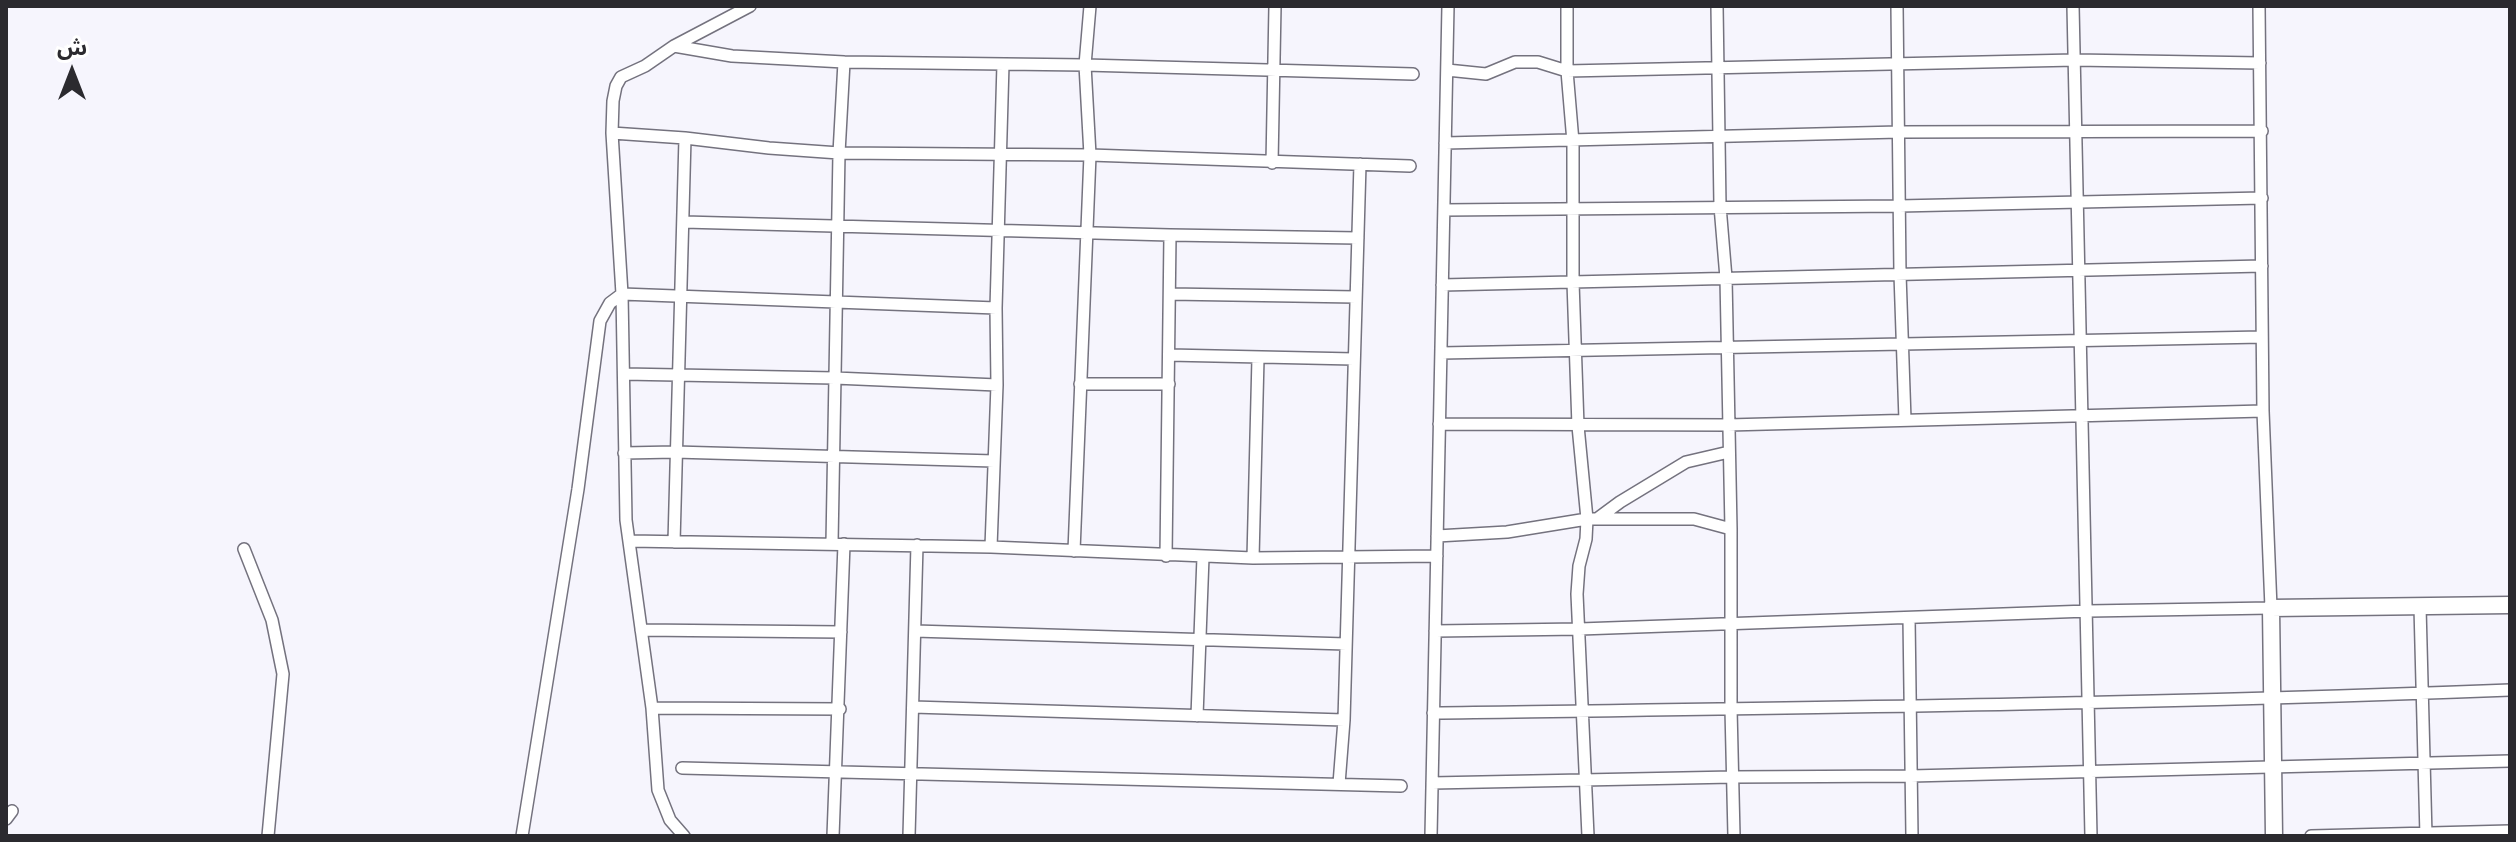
<!DOCTYPE html>
<html>
<head>
<meta charset="utf-8">
<style>
  body { margin:0 }
  #map { position:relative; width:2516px; height:842px; overflow:hidden; background:#f6f5fd; font-family:"Zilla Slab","Noto Sans Arabic",serif }
  canvas { display:block }
  .frame { position:absolute; inset:0; border:8px solid #2b2a2f; pointer-events:none }
  .north { position:absolute; left:32px; top:32px; width:80px; height:80px; -webkit-text-stroke:6px #fff; paint-order:stroke; rotate:0deg; font-size:22px; font-weight:700; line-height:32px; text-align:center; color:#2b2a2f }
  .north::after { content:''; display:block; margin:auto; width:28px; height:36px; background:#2b2a2f; clip-path:polygon(50% 0,100% 100%,50% 72%,0 100%) }
</style>
</head>
<body>
<div id="map">
<canvas width="2516" height="842"></canvas>
<div class="frame"></div>
<div class="north">ش</div>
</div>
<script>
const g = document.querySelector('canvas').getContext('2d');
g.lineJoin = 'round';
function stroke(path, color, width, dash) {
  g.strokeStyle = color;
  g.lineWidth = width;
  g.lineCap = dash ? 'butt' : 'round';
  g.setLineDash(dash || []);
  g.stroke(path);
}
const street = new Path2D(`
  M 1567,6 L 1567,71 L 1573,142 L 1573,282 L 1578,426 L 1587,519 L 1586,539 L 1579,566 L 1577,594 L 1588,836
  M 1717,6 L 1720,206 L 1726,278 L 1731,529 L 1731,709 L 1734,836
  M 1897,6 L 1900,274 L 1905,420
  M 2073,6 L 2091,836
  M 674,46 L 732,56 L 844,62 L 1085,65 L 1413,74
  M 1447,70 L 1486,74 L 1515,62 L 1538,62 L 1567,71 L 2075,60 L 2260,63
  M 612,133 L 685,138 L 769,148 L 839,153 L 1090,155 L 1410,166
  M 1445,143 L 1899,132 L 2262,131
  M 1272,163 L 1275,6
  M 1444,210 L 1899,206 L 2262,198
  M 684,222 L 1170,235 L 1358,238
  M 1442,285 L 2262,266
  M 1170,294 L 1356,297
  M 1441,353 L 2262,337
  M 1169,355 L 1354,359
  M 624,374 L 835,378 L 997,385
  M 1080,384 L 1169,384
  M 1439,424 L 1728,425 L 2263,411
  M 624,453 L 675,452 L 994,461
  M 1597,519 L 1620,502 L 1686,462 L 1729,452
  M 1437,536 L 1507,532 L 1587,519 L 1694,519 L 1731,529
  M 630,541 L 991,547 L 1253,558 L 1437,556
  M 674,542 L 685,138
  M 832,543 L 839,153 L 844,62
  M 991,547 L 997,385 L 996,308 L 1003,64
  M 244,549 L 272,620 L 283,674 L 268,836
  M 1074,551 L 1090,155 L 1085,65 L 1090,6
  M 1166,556 L 1170,235
  M 1253,558 L 1258,358
  M 2420,607 L 2426,836
  M 1909,618 L 1912,836
  M 641,630 L 841,632
  M 915,631 L 1346,644
  M 1435,631 L 1580,629 L 2088,611 L 2271,608 L 2263,411 L 2259,6
  M 913,707 L 1344,720
  M 652,708 L 840,709
  M 1433,713 C 1792,708 2151,704 2510,690
  M 1197,716 L 1203,557
  M 682,768 L 1401,786
  M 1432,783 L 1733,777 L 1911,776 L 2510,761
  M 1339,784 L 1344,720 L 1360,164
  M 6,819 L 12,811
  M 522,836 L 578,489 L 600,321 L 610,303 L 622,294 L 996,308
  M 684,836 L 670,820 L 658,790 L 652,708 L 626,520 L 622,294 L 612,133 L 613,101 L 616,86 L 621,77 L 645,66 L 674,46 L 750,6
  M 833,836 L 844,544
  M 909,836 L 917,545
  M 1431,836 L 1448,6
  M 2311,836 L 2510,831`);
const secondary = new Path2D(`
  M 2274,836 L 2271,608 L 2510,605`);
stroke(street, '#74727e', 14);
stroke(secondary, '#74727e', 19);
stroke(street, '#fff', 11);
stroke(secondary, '#fff', 16);
</script>
</body>
</html>
